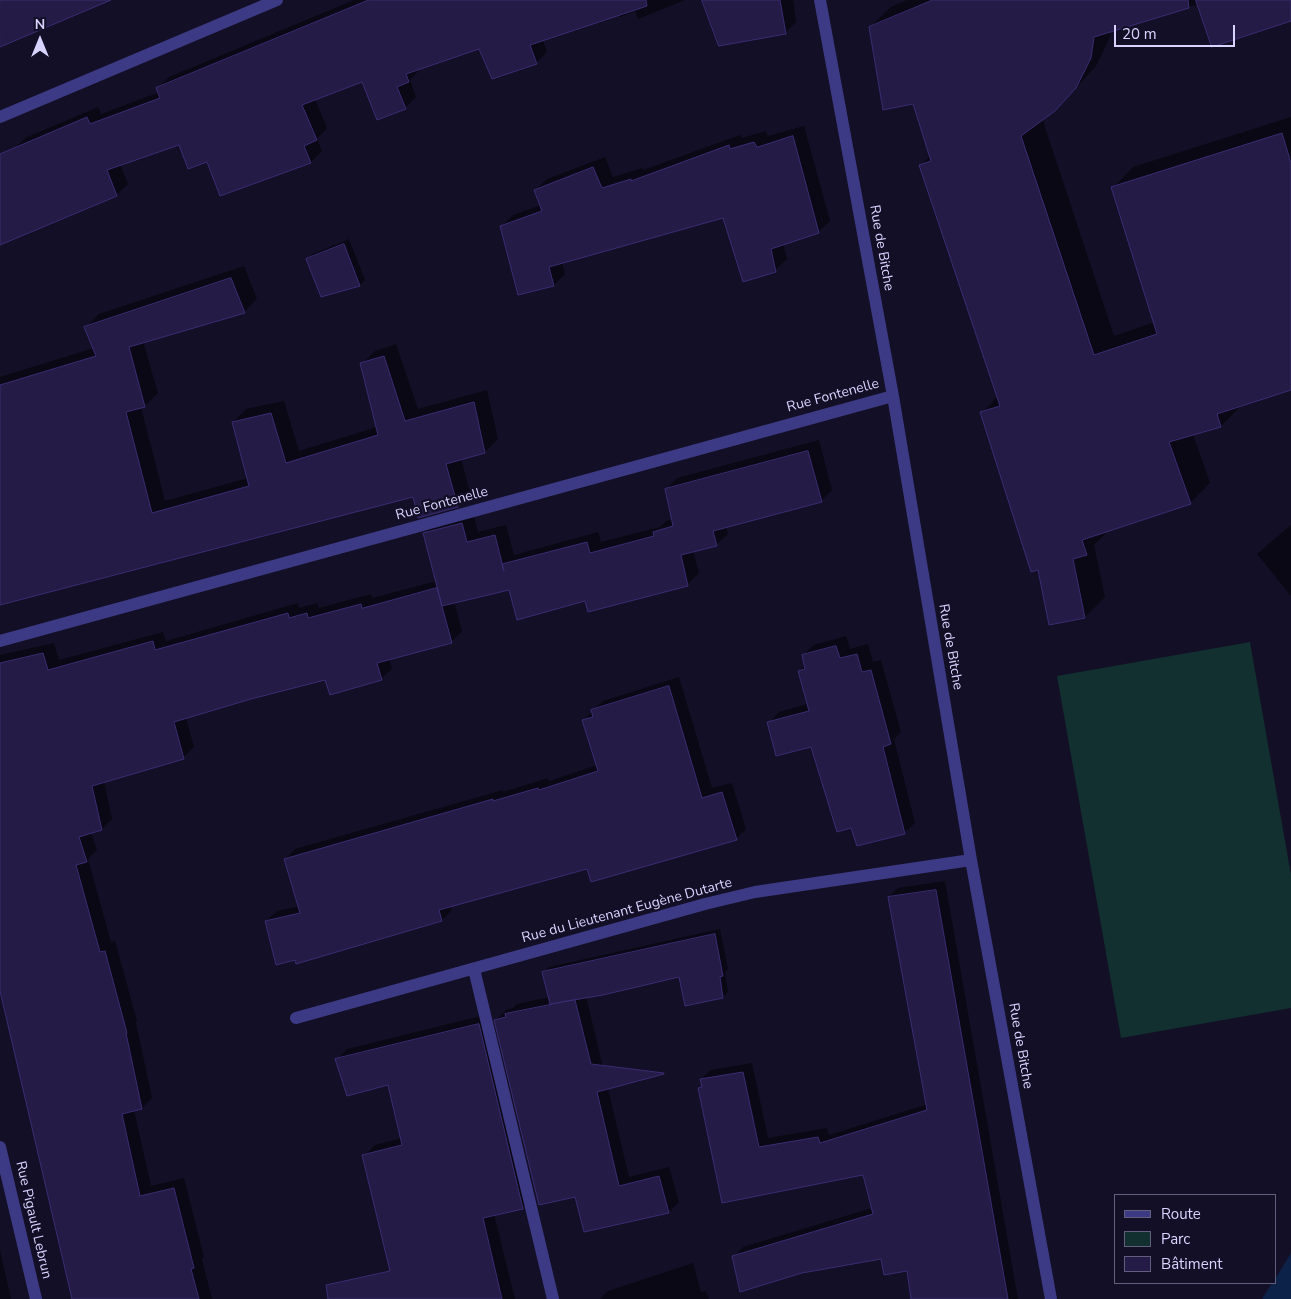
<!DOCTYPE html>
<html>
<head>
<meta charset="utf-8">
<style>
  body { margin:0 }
  #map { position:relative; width:1291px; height:1299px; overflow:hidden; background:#130f26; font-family:"Nunito Sans",sans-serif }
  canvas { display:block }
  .legend { position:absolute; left:1114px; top:1194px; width:162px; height:90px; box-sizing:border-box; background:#130f26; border:1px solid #625e7d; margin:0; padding:6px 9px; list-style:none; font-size:15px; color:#d9d4ff }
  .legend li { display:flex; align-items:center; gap:10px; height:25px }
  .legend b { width:25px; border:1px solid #625e7d }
  .north { position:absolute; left:15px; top:15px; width:50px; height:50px; -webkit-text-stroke:4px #130f26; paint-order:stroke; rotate:0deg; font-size:14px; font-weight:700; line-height:20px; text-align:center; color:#d9d4ff }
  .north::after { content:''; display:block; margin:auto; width:18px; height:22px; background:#d9d4ff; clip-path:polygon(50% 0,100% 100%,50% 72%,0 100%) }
  .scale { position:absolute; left:1114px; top:25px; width:121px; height:22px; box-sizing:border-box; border:2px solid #d9d4ff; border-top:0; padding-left:6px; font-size:15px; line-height:18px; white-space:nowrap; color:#d9d4ff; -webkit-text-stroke:4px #130f26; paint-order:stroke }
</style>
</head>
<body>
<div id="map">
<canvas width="1291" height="1299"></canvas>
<ul class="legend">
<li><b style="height:6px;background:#3d3a85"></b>Route</li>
<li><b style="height:14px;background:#12302f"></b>Parc</li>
<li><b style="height:14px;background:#241b47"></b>Bâtiment</li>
</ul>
<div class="north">N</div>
<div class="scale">20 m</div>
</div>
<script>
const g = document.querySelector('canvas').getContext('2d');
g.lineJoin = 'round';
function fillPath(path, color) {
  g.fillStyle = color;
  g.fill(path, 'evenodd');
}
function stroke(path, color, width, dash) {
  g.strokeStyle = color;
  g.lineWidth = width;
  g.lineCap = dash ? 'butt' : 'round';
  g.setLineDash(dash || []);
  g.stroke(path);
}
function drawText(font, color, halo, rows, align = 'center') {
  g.font = font + ' "Nunito Sans",sans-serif';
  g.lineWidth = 4.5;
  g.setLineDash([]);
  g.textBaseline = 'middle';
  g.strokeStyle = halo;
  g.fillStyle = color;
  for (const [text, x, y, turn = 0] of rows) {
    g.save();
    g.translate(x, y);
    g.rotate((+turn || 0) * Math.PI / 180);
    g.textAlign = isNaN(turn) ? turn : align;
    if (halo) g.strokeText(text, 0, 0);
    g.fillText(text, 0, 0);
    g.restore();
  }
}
fillPath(new Path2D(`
  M 1250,642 L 1291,875 L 1291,1008 L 1121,1038 L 1057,676 Z`), '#12302f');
fillPath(new Path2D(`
  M 1291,1253 L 1291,1299 L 1262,1299 L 1272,1283 L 1275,1283 L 1275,1279 Z`), '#0c2248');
fillPath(new Path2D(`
  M 354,0 L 685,0 L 638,19 L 635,11 L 620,17 L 619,14 L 543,40 L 547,52 L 536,63 L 480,47 L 419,68 L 419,70 L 410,80 L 416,97 L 405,108 L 362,81 L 315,99 L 327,128 L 317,139 L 322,151 L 311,162 L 221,194 L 208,160 L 180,144 L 120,164 L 128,184 L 116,195 L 0,244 L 0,167 L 14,149 L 25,138 L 98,107 L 101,114 L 160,92 L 158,88 L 169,77 Z
  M 703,0 L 793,0 L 796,22 L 785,33 Z
  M 907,0 L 1291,0 L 1291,17 L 1199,4 L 1111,30 L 1110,37 L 1096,66 L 1075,89 L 1042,118 L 1114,336 L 1155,322 L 1113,188 L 1133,167 L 1291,117 L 1291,389 L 1241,406 L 1221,426 L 1193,434 L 1210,483 L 1190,503 L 1106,531 L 1106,533 L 1094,545 L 1105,597 L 1085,617 L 982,413 L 998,396 L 921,165 L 930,156 L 914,103 L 870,27 L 891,7 Z
  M 804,126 L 830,221 L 818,232 L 783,243 L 787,259 L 775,270 L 724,217 L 562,262 L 565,274 L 554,285 L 502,226 L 513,215 L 541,205 L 535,190 L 547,179 L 605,157 L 613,177 L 642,168 L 643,170 L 740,135 L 742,138 L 766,131 L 768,136 Z
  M 349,239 L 365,280 L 360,285 L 307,259 L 313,254 Z
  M 244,266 L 257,299 L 244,312 L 143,341 L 158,393 L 145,406 L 141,407 L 165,501 L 248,478 L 233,422 L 246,409 L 284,401 L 299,451 L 377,427 L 362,364 L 375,351 L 396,344 L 418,409 L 487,390 L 498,439 L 485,452 L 461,458 L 470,493 L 457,506 L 414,495 L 0,603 L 0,377 L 94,348 L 86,327 L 99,314 Z
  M 819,440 L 832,490 L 821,501 L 726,527 L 728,534 L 716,545 L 693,551 L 699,573 L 687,585 L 586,599 L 510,588 L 454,602 L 462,631 L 451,642 L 389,658 L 392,669 L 381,679 L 326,678 L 251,698 L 186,718 L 194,747 L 183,758 L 104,781 L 112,819 L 102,829 L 91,832 L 97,850 L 88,859 L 111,942 L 115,941 L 137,1021 L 136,1023 L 152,1098 L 142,1108 L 134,1110 L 151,1186 L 184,1178 L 204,1257 L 202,1259 L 212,1299 L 73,1299 L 0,986 L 0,655 L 54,643 L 59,660 L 163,632 L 166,641 L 298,603 L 299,608 L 317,603 L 319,608 L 371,594 L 372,598 L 437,581 L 424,534 L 435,523 L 473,512 L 478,532 L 506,525 L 514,555 L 598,532 L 601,542 L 660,527 L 666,521 L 673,519 L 666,490 L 677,478 Z
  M 1291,525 L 1291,596 L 1257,554 Z
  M 846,636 L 850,649 L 868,644 L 873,662 L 881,660 L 901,732 L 894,739 L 915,823 L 904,833 L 852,826 L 812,745 L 769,723 L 779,712 L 808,704 L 799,671 L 806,664 L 803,655 L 814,645 Z
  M 679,677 L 712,788 L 732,783 L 746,829 L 736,839 L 588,867 L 451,906 L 452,910 L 442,920 L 266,921 L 277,911 L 300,906 L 285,860 L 295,849 L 503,790 L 503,792 L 548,778 L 549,781 L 597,765 L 584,721 L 592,711 L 603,701 Z
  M 945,881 L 1018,1299 L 913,1299 L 908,1270 L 882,1258 L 812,1270 L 734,1257 L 743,1247 L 872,1208 L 864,1174 L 722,1202 L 700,1089 L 703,1086 L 701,1079 L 711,1070 L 752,1063 L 768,1138 L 827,1128 L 829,1135 L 928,1104 L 889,897 L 898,888 Z
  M 720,929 L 728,969 L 725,972 L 728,992 L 723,997 L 679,976 L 586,996 L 629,1177 L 669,1167 L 679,1202 L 669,1212 L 576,1195 L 496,1020 L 506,1010 L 513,1008 L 517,1004 L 550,997 L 544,972 L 549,967 Z
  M 489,1014 L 533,1197 L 522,1208 L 494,1214 L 515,1299 L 400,1299 L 365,1155 L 375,1145 L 402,1138 L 389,1083 L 337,1060 L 347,1049 Z
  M 0,1250 L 11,1299 L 0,1299 Z
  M 693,1263 L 701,1292 L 706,1291 L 709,1299 L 600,1299 L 608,1291 Z`), '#0007');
const building = new Path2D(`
  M 0,0 L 111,0 L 0,47 Z
  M 369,0 L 646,0 L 647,6 L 530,45 L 537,64 L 492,79 L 479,49 L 406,74 L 409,82 L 397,87 L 406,109 L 377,120 L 362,82 L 302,105 L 317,140 L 304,146 L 311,163 L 220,196 L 207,162 L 188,169 L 179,145 L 107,170 L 117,196 L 0,245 L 0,154 L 87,117 L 90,124 L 160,98 L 156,88 Z
  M 702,0 L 780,0 L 786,34 L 719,46 Z
  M 933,0 L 1188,0 L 1189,8 L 1094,37 L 1091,58 L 1076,88 L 1055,111 L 1021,136 L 1094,355 L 1157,334 L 1111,187 L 1282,133 L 1291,163 L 1291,390 L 1217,414 L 1221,427 L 1169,442 L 1191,504 L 1082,540 L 1087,555 L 1073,559 L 1085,618 L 1049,625 L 1038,570 L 1031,572 L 980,412 L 1000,406 L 919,165 L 931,161 L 913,104 L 883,110 L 869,27 Z
  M 1196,0 L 1291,0 L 1291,21 L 1212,47 Z
  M 793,136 L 819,233 L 771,249 L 776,272 L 743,282 L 723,218 L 549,267 L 554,286 L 518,295 L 500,226 L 542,211 L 534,190 L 593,167 L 602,188 L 631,179 L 631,181 L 729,145 L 730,149 L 754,142 L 757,147 Z
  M 344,244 L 360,286 L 321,297 L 306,259 Z
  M 231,278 L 245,313 L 129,347 L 145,407 L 126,412 L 152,513 L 249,486 L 232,422 L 271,413 L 286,463 L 378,435 L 360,363 L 384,356 L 405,421 L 474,402 L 485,453 L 446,464 L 458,507 L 418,518 L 413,497 L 0,605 L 0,385 L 96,356 L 84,327 Z
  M 808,451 L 822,502 L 713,531 L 717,546 L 681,555 L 688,586 L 588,612 L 585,601 L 517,620 L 509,590 L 442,606 L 423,533 L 462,523 L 467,542 L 495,535 L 504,571 L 502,564 L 587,542 L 590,553 L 654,536 L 653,532 L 673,526 L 665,489 Z
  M 437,588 L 452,643 L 377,663 L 382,680 L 330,695 L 325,680 L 251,699 L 174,722 L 184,759 L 92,786 L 102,830 L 79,837 L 87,862 L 76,865 L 100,952 L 105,951 L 127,1033 L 126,1033 L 142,1109 L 122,1114 L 140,1196 L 174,1188 L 194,1268 L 191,1269 L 199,1299 L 72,1299 L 0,991 L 0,663 L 43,653 L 48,670 L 153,641 L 155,650 L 288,613 L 289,618 L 307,613 L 308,618 L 361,604 L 362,608 Z
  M 836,646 L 840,658 L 857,654 L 862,672 L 871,670 L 891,744 L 883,747 L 905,834 L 857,846 L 851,828 L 837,832 L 811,747 L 776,756 L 767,722 L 809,711 L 798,671 L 805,669 L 802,655 Z
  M 669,686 L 702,798 L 722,792 L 737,840 L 591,882 L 587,869 L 439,910 L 442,921 L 296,964 L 295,960 L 276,965 L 265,921 L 300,913 L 284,859 L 493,799 L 493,801 L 538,788 L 539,790 L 598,771 L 582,720 L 593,717 L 591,710 Z
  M 936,890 L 1008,1299 L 911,1299 L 907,1271 L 884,1275 L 881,1259 L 802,1273 L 740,1292 L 732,1256 L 873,1214 L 863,1175 L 722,1203 L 698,1088 L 702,1087 L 700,1079 L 743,1072 L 759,1147 L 818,1137 L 820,1143 L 927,1110 L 888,897 Z
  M 715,934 L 723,976 L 720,977 L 723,998 L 685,1006 L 679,977 L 603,995 L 550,1004 L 542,972 Z
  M 575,1000 L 591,1064 L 664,1073 L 664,1074 L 597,1092 L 619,1186 L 659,1176 L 669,1213 L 584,1232 L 575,1197 L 539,1205 L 494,1020 L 506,1017 L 505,1014 Z
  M 479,1024 L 523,1209 L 483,1218 L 502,1299 L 328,1299 L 326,1285 L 390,1271 L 362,1155 L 402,1145 L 388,1085 L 347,1096 L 335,1059 Z`);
fillPath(building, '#241b47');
stroke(building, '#3b2d73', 1);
stroke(new Path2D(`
  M 820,0 L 893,396 L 971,860 L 1051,1299
  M 0,117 L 277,0
  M 0,641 L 893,396
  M 474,969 L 553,1299
  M 296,1018 L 705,904 L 755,892 L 971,860
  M 0,1147 L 36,1299`), '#3d3a85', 12);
drawText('14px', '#d9d4ff', '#130f26', [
  ["Rue de Bitche",881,248,80],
  ["Rue Fontenelle",833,396,-15],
  ["Rue Fontenelle",442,504,-15],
  ["Rue de Bitche",950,647,80],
  ["Rue du Lieutenant Eugène Dutarte",627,911,-15],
  ["Rue de Bitche",1020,1046,80],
  ["Rue Pigault Lebrun",33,1220,77]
]);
</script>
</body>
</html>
